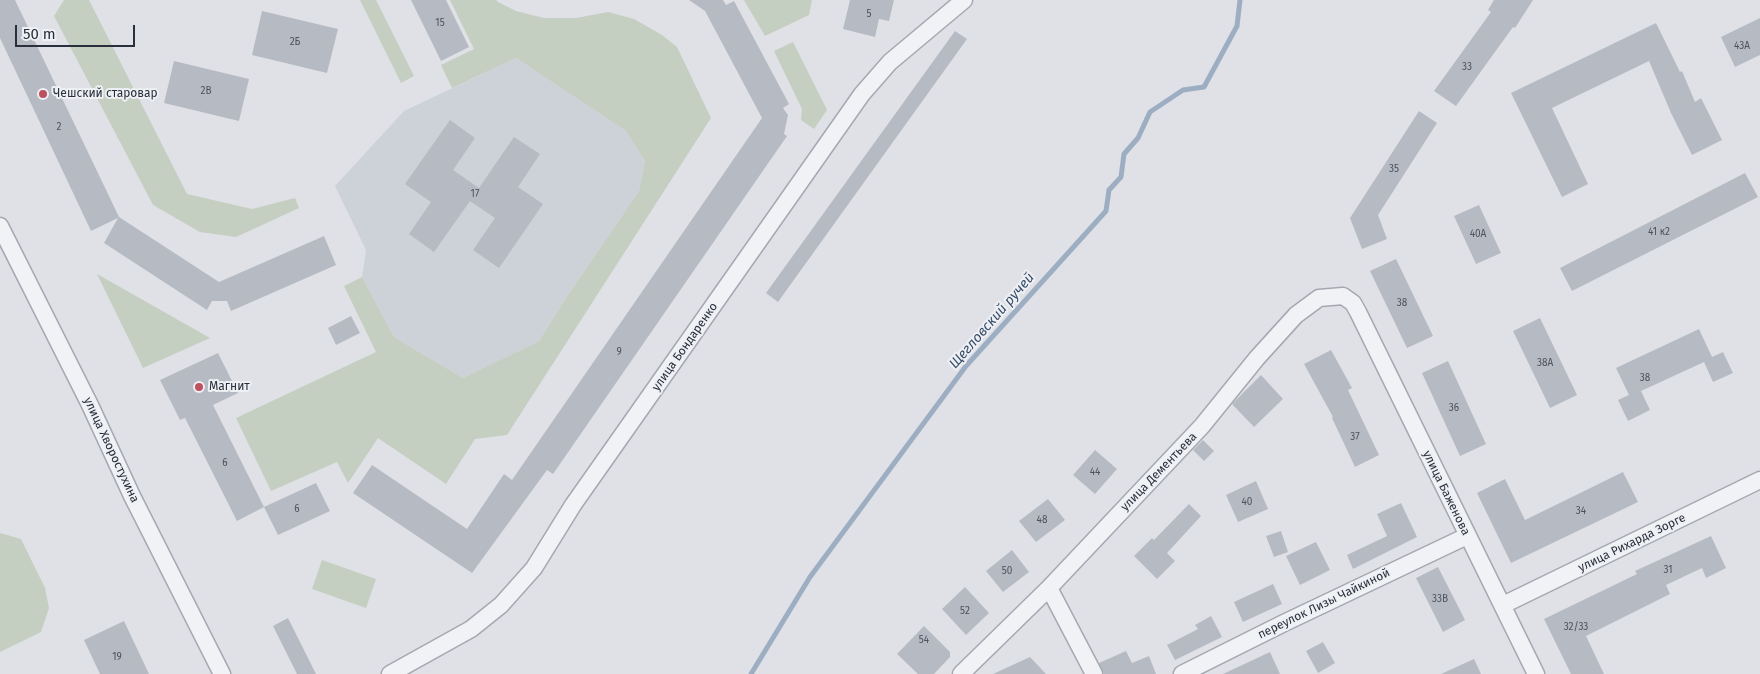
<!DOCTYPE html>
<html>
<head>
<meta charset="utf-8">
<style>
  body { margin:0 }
  #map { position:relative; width:1760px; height:674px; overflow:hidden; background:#dfe1e6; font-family:"Fira Sans",sans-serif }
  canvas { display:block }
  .scale { position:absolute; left:15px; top:25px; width:120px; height:22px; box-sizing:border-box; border:2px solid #29303c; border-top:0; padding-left:6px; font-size:15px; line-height:18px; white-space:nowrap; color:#29303c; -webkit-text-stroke:4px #eef0f4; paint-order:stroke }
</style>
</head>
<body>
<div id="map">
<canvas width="1760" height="674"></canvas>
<div class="scale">50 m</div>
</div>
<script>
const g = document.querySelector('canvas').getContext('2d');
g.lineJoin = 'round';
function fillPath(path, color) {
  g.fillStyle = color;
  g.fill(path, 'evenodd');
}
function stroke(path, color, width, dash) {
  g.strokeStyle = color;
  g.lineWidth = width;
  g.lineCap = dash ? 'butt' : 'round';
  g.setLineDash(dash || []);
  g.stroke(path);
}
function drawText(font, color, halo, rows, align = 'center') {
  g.font = font + ' "Fira Sans",sans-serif';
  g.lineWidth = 4;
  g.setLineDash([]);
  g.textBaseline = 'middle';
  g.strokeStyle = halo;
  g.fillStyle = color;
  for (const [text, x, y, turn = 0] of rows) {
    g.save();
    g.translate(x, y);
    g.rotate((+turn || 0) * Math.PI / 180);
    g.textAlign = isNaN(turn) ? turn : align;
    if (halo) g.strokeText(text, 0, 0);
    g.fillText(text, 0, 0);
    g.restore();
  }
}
fillPath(new Path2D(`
  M 516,58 L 626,131 L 645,161 L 639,191 L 566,298 L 539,341 L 463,378 L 394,337 L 362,277 L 366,250 L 335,186 L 404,111 Z`), '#cdd1d8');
fillPath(new Path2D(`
  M 64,0 L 89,0 L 187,194 L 252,209 L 295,198 L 299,208 L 236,237 L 200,232 L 153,205 L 54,16 Z
  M 360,0 L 376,0 L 414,76 L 401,83 Z
  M 450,0 L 496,0 L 498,2 L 516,11 L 544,18 L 576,18 L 608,12 L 634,19 L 662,35 L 677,47 L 711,118 L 507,435 L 475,439 L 446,484 L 378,438 L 348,483 L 337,462 L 271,491 L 236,418 L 376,352 L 344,286 L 362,277 L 394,337 L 463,378 L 539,341 L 566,298 L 639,191 L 645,161 L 626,131 L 516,58 L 452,88 L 441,65 L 474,49 Z
  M 744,0 L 812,0 L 809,15 L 765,36 Z
  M 793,42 L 827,110 L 814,129 L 801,120 L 802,109 L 774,51 Z
  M 97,274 L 210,338 L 143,368 Z
  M 0,533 L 21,539 L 45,588 L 49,608 L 41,632 L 0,652 Z
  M 322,560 L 376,579 L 366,608 L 312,589 Z`), '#c4cfc1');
stroke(new Path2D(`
  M 751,674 L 810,577 L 966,366 L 1106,211 L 1109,190 L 1121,177 L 1124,154 L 1138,138 L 1150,112 L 1183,90 L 1204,87 L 1237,26 L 1240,0`), '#9daec3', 5);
fillPath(new Path2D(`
  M 0,0 L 15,0 L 119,217 L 219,282 L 324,236 L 336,265 L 231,311 L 227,301 L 212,301 L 207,310 L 104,243 L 118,218 L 91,231 L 0,38 Z
  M 411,0 L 446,0 L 469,47 L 441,61 Z
  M 689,0 L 723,0 L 726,5 L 734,1 L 789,104 L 783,108 L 788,115 L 784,134 L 787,136 L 553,474 L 547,470 L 472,573 L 353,493 L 372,465 L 467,529 L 504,474 L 512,480 L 762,118 L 705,11 Z
  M 850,0 L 894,0 L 889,21 L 879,19 L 875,37 L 843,29 Z
  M 1494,0 L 1533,0 L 1515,28 L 1513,27 L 1456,106 L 1434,91 L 1491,12 L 1488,10 Z
  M 262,11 L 338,29 L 327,73 L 252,55 Z
  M 1760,18 L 1760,55 L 1735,67 L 1721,37 Z
  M 1656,23 L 1680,72 L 1682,71 L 1695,102 L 1701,98 L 1722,140 L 1692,155 L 1671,113 L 1649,61 L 1552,108 L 1588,184 L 1562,197 L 1511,93 Z
  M 955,31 L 967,39 L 778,302 L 766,293 Z
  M 174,61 L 249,79 L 239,121 L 164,103 Z
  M 1419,111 L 1437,123 L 1378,215 L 1387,239 L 1362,249 L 1350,218 Z
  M 450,120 L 475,138 L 453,170 L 479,188 L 514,137 L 540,154 L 518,187 L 543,204 L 499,268 L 473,250 L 495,218 L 470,201 L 434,252 L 409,234 L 431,202 L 405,184 Z
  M 1745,173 L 1758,197 L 1572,291 L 1560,268 Z
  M 1479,205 L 1501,253 L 1476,264 L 1454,216 Z
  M 1396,259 L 1433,336 L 1407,348 L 1370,271 Z
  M 351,316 L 360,333 L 336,345 L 328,328 Z
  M 1540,318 L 1577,395 L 1550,408 L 1513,331 Z
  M 1699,329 L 1712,357 L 1723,352 L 1733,373 L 1713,382 L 1704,362 L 1641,391 L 1650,410 L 1628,421 L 1618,400 L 1629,395 L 1616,368 Z
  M 1331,350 L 1352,388 L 1348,390 L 1379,455 L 1355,467 L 1332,418 L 1333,417 L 1304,364 Z
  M 218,353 L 238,393 L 213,405 L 264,507 L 237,521 L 185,418 L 180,420 L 160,380 Z
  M 1448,361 L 1486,444 L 1460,456 L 1422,373 Z
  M 1261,375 L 1283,399 L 1254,427 L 1232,404 Z
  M 1203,440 L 1214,451 L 1204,461 L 1193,450 Z
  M 1095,450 L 1117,469 L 1095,494 L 1073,475 Z
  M 1623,472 L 1638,502 L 1511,563 L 1477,493 L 1505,479 L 1525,520 Z
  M 1256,481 L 1268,509 L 1238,522 L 1226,495 Z
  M 316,483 L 330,511 L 278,535 L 264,507 Z
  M 1048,499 L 1065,520 L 1036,542 L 1019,521 Z
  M 1401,503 L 1417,537 L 1353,569 L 1347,555 L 1387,536 L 1377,514 Z
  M 1189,504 L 1201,516 L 1167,553 L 1175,561 L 1157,579 L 1134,556 L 1152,538 L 1154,540 Z
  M 1281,531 L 1288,552 L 1274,557 L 1266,536 Z
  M 1711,536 L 1726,568 L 1706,578 L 1702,568 L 1666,585 L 1670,594 L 1586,636 L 1604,674 L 1571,674 L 1544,619 L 1637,574 L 1635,571 Z
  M 1316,542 L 1330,570 L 1300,585 L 1286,556 Z
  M 1012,550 L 1029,572 L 1003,592 L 986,571 Z
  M 1438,567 L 1465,620 L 1443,632 L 1416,578 Z
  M 1273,584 L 1282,604 L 1243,622 L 1234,602 Z
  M 965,587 L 989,613 L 966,635 L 942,609 Z
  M 1211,616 L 1222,637 L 1175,660 L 1167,645 L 1198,629 L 1195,625 Z
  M 288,618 L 316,674 L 297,674 L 273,626 Z
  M 124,621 L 149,674 L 100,674 L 84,640 Z
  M 924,626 L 950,652 L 950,657 L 934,674 L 918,674 L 897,654 Z
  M 1323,642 L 1335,663 L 1318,673 L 1306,651 Z
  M 1126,651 L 1132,663 L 1149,656 L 1156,674 L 1104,674 L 1099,663 Z
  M 1270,652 L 1280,674 L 1223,674 Z
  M 1030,657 L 1046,674 L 993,674 Z
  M 1474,659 L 1481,674 L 1441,674 Z`), '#b6bbc3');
const minor = new Path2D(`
  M 0,226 L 90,405 L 132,496 L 222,674
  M 1049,588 L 1094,674
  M 1503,605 L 1760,480
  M 390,674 L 471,629 L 501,605 L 534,568 L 573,505 L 862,94 L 890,62 L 964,0
  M 961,674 L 1049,588 L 1202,426 L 1257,358 L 1296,315 L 1319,298 L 1343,296 L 1353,303 L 1358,312 L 1536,674
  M 1182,674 L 1284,623 L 1467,536`);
stroke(minor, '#a5a8b0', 19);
stroke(minor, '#f1f2f5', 16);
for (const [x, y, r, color] of [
  [43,94,5,"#bf505e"],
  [199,387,5,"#bf505e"]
]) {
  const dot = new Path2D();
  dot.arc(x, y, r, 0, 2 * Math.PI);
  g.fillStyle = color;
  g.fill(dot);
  stroke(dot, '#eef0f4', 2);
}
drawText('10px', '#4c535e', null, [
  ["5",869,14],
  ["15",440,23],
  ["2Б",295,42],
  ["43А",1742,46],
  ["33",1467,67],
  ["2В",206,91],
  ["2",59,127],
  ["35",1394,169],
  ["17",475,194],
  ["41 к2",1659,232],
  ["40А",1478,234],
  ["38",1402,303],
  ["9",619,352],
  ["38А",1545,363],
  ["38",1645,378],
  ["36",1454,408],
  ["37",1355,437],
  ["6",225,463],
  ["44",1095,472],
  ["40",1247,502],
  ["6",297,509],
  ["34",1581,511],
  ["48",1042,520],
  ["31",1668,570],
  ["50",1007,571],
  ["33В",1440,599],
  ["52",965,611],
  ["32/33",1576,627],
  ["54",924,640],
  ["19",117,657]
]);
drawText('12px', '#29303c', '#eef0f4', [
  ["Чешский старовар",53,94],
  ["Магнит",209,387]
], 'left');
drawText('12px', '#29303c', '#eef0f4', [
  ["улица Бондаренко",685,347,-55],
  ["улица Хворостухина",111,450,65],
  ["улица Дементьева",1159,472,-46],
  ["улица Баженова",1446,493,64],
  ["улица Рихарда Зорге",1632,543,-26],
  ["переулок Лизы Чайкиной",1324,604,-26]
]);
drawText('italic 14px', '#384d6b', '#eef0f4', [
  ["Щегловский ручей",992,321,-49]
]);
</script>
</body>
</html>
